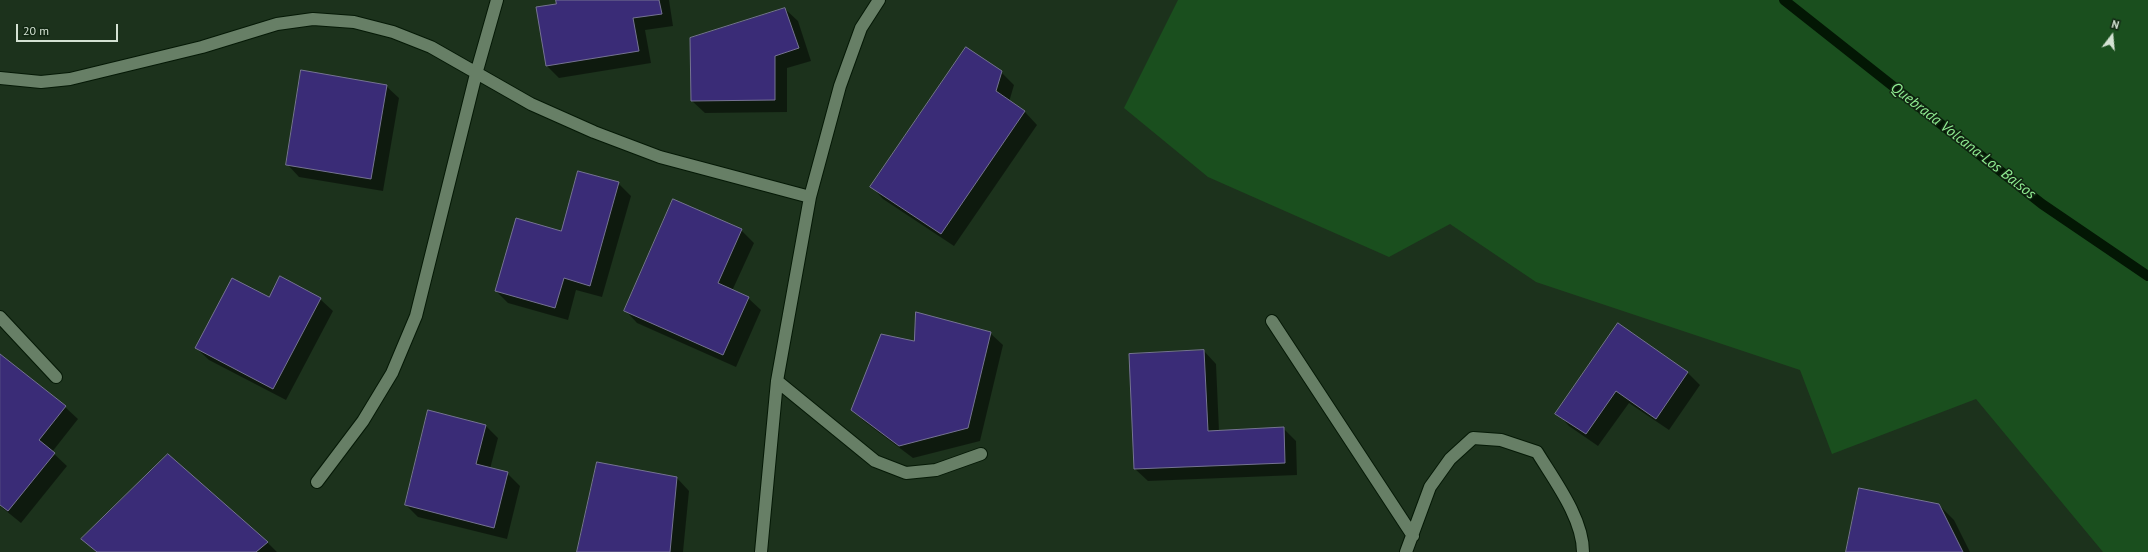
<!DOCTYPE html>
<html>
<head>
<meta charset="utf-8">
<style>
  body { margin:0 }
  #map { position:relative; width:2148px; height:552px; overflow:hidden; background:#1c321c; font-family:"PT Sans",sans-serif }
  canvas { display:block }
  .north { position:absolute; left:2092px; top:16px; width:40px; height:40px; -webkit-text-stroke:3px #122813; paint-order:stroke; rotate:16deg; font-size:11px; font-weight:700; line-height:16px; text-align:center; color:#d4e2d3 }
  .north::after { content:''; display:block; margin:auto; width:14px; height:18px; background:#d4e2d3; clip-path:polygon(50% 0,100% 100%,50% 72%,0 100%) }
  .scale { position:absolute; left:16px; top:24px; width:102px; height:18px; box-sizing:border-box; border:2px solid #d4e2d3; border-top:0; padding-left:5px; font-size:12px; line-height:14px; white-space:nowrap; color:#d4e2d3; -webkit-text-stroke:3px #122813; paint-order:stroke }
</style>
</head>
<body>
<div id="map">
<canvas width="2148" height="552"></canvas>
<div class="north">N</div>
<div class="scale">20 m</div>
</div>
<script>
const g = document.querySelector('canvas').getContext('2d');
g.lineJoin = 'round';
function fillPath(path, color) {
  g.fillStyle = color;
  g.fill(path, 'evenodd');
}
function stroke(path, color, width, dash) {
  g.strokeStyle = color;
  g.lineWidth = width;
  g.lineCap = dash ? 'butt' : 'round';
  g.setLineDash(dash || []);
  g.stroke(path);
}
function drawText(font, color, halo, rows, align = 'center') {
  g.font = font + ' "PT Sans",sans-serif';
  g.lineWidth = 3;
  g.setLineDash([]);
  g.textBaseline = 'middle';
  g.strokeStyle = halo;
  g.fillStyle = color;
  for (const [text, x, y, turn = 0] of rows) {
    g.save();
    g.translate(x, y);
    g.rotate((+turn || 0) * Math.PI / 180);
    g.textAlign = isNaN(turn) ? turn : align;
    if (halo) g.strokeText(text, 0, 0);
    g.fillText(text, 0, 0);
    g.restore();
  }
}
fillPath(new Path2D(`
  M 1178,0 L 2148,0 L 2148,552 L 2103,552 L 1976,399 L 1832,454 L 1800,370 L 1536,282 L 1450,224 L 1389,257 L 1208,177 L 1124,108 Z`), '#1a4f1e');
fillPath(new Path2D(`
  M 557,0 L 669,0 L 673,26 L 645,30 L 651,63 L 559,78 L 547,66 Z
  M 785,9 L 798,21 L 811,61 L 787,68 L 787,112 L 705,113 L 692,101 Z
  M 1001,72 L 1014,85 L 1009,102 L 1025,112 L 1037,125 L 954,246 L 883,199 L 871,186 Z
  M 386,86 L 399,98 L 383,191 L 299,177 L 287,164 Z
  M 618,183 L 631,196 L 602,297 L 576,290 L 568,320 L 508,303 L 496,291 Z
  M 741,230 L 754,243 L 732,291 L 748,298 L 761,310 L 736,367 L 637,323 L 625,310 Z
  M 270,298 L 320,299 L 333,311 L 286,400 L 209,360 L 196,348 Z
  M 1618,325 L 1688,373 L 1700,385 L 1669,430 L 1629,403 L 1598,446 L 1569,426 L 1557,413 Z
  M 990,333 L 1003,345 L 980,441 L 913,458 L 865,422 L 852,410 L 915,342 Z
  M 1204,351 L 1216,364 L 1219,431 L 1283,428 L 1296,441 L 1297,475 L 1148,481 L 1135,469 Z
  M 0,355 L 65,407 L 78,419 L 52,452 L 67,466 L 21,523 L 0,506 Z
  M 486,426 L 498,438 L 490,469 L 507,473 L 520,486 L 507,539 L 418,517 L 406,505 Z
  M 168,456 L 268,543 L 277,552 L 96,552 L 83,539 Z
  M 677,478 L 689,491 L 683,552 L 578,552 Z
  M 1939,505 L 1954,520 L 1970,552 L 1847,552 Z`), '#0007');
stroke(new Path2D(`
  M 1784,0 L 2042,204 L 2148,276`), '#031704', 10);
const building = new Path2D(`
  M 556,0 L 659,0 L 662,14 L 633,18 L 639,51 L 546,66 L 536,7 L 556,4 Z
  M 785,8 L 799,48 L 775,56 L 775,100 L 691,101 L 690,38 Z
  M 966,47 L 1002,71 L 996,91 L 1025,111 L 941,234 L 870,187 Z
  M 301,70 L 387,85 L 371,179 L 286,165 Z
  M 578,171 L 619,182 L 590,286 L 564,278 L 555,308 L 495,291 L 516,218 L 561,231 Z
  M 673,199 L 742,229 L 718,283 L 749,297 L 723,355 L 624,311 Z
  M 280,276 L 321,298 L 273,389 L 195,348 L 232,278 L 269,297 Z
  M 916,312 L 991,332 L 968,428 L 899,446 L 851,410 L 881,334 L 914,341 Z
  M 1618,323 L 1688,372 L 1656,419 L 1616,391 L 1586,434 L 1555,414 Z
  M 1204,350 L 1208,431 L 1284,427 L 1285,463 L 1134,469 L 1129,354 Z
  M 0,354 L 66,406 L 39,440 L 55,453 L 8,511 L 0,505 Z
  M 428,410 L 486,425 L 476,464 L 508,472 L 494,528 L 405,505 Z
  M 168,454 L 268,542 L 256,552 L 97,552 L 81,539 Z
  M 597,462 L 677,477 L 670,552 L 577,552 Z
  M 1859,488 L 1939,504 L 1963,552 L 1846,552 Z`);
fillPath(building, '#3a2c77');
stroke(building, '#757392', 1);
const lane = new Path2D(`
  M 0,78 L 41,82 L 70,79 L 202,47 L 277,24 L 313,19 L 354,22 L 393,32 L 431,47 L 531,104 L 594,132 L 660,157 L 810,197
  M 0,317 L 56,377
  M 1272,321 L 1413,536
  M 777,381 L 875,461 L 906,473 L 936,470 L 981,454
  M 317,482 L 363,421 L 392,373 L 416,316 L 476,74 L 497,0
  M 761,552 L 777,381 L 810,197 L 840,86 L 861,28 L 879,0
  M 1406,552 L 1430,487 L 1450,459 L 1473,438 L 1501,440 L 1537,452 C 1554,480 1583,518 1583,552`);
stroke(lane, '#051906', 14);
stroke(lane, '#677f66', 12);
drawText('italic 15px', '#90ed92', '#122813', [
  ["Quebrada Volcana-Los Balsos",1963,141,38]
]);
</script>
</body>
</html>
